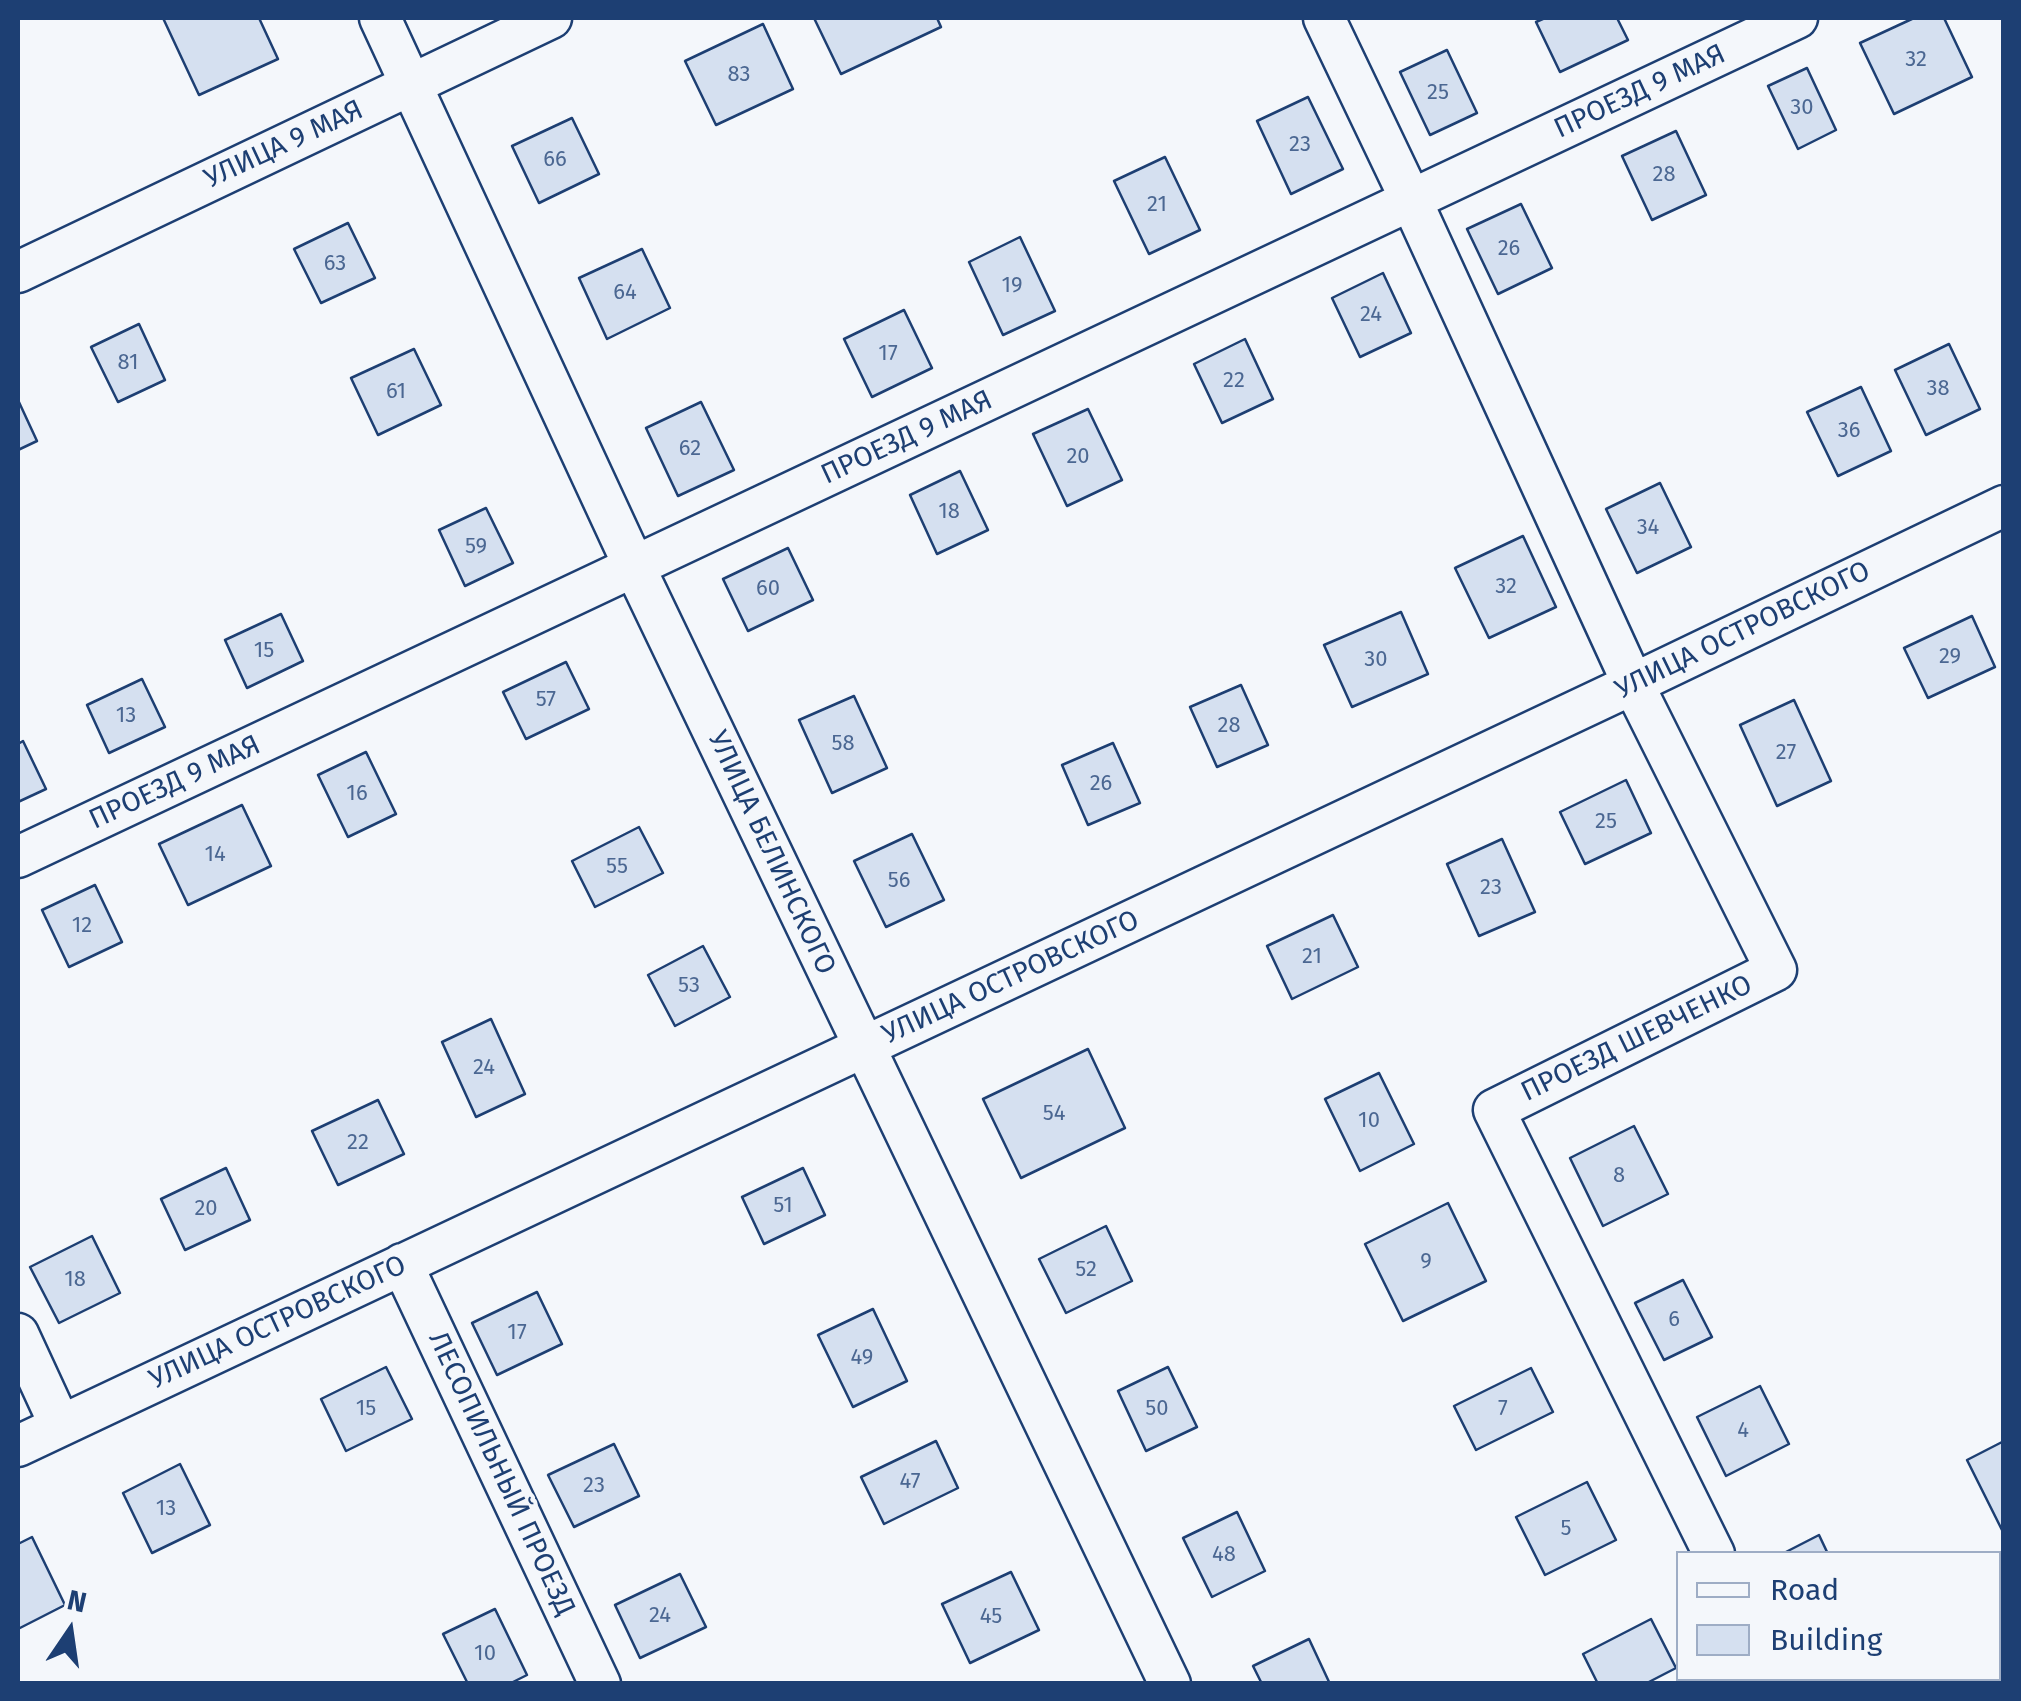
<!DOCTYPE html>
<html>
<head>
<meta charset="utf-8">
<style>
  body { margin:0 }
  #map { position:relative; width:2021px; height:1701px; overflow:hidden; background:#f4f7fb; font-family:"Fira Sans",sans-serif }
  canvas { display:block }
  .frame { position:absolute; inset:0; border:20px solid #1d3f73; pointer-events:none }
  .legend { position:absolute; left:1676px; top:1551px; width:325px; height:130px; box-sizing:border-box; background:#f4f7fb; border:2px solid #9eadc5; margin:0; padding:12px 18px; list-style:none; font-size:30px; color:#1d3f73 }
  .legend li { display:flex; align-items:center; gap:20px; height:50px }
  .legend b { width:50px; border:2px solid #9eadc5 }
  .north { position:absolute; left:20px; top:1581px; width:100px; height:100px; -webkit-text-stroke:8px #f4f7fb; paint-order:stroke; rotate:13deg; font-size:28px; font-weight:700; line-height:40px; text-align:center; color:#1d3f73 }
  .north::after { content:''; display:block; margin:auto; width:35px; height:45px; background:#1d3f73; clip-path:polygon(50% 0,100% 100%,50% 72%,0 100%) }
</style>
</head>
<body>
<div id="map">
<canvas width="2021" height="1701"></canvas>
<div class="frame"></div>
<ul class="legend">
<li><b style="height:12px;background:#f4f7fb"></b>Road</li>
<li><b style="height:28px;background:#d5e0f0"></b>Building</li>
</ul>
<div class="north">N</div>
</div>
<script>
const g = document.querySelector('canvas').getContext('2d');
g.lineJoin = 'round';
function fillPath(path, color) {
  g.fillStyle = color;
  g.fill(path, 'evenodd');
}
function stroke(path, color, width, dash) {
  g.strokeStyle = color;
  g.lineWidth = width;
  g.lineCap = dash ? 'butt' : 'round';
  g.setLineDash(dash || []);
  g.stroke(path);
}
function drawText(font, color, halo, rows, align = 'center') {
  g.font = font + ' "Fira Sans",sans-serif';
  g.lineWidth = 8;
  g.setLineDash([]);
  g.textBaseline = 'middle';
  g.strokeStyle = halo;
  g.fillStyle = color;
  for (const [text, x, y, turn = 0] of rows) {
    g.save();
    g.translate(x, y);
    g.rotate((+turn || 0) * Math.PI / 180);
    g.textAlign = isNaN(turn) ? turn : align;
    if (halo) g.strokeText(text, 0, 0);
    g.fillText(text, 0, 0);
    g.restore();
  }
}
const building = new Path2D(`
  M 163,18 L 259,18 L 278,59 L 199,95 Z
  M 814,18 L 937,18 L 941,27 L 841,74 Z
  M 1545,18 L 1617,18 L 1628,40 L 1560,72 L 1536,22 Z
  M 1914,18 L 1944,18 L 1972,77 L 1894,114 L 1860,43 Z
  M 763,24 L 793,89 L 716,125 L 685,61 Z
  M 1447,50 L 1477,113 L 1430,135 L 1400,72 Z
  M 1807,68 L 1836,130 L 1798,149 L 1768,86 Z
  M 1308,97 L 1343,169 L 1291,194 L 1257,121 Z
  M 572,118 L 599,174 L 539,203 L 512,146 Z
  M 1676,131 L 1706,195 L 1652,220 L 1622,156 Z
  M 1165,157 L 1200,230 L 1149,254 L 1114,181 Z
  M 1521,204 L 1552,268 L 1498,294 L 1467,229 Z
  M 348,223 L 375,278 L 321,303 L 294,249 Z
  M 1020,237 L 1055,311 L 1003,335 L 969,262 Z
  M 642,249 L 670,308 L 607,339 L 579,278 Z
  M 1383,273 L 1411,333 L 1360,357 L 1332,298 Z
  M 904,310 L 932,368 L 872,397 L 844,339 Z
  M 139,324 L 165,380 L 118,402 L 91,347 Z
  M 1245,339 L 1273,399 L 1222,423 L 1194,364 Z
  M 1949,344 L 1980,409 L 1926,435 L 1895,370 Z
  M 414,349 L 441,405 L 378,435 L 351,378 Z
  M 1861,387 L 1891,451 L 1838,476 L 1807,412 Z
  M 18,400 L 37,441 L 18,450 Z
  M 701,402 L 734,470 L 678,496 L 646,428 Z
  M 1088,409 L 1122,480 L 1067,506 L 1033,434 Z
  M 960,471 L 988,530 L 937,554 L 910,495 Z
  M 1660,483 L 1691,547 L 1637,573 L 1606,509 Z
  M 486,508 L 513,563 L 465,586 L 439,530 Z
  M 1523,536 L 1556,607 L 1489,638 L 1455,568 Z
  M 788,548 L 813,600 L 748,631 L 723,579 Z
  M 1401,612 L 1428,674 L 1352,707 L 1324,645 Z
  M 281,614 L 303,661 L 247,688 L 225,640 Z
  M 1972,616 L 1995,667 L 1928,698 L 1904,648 Z
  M 566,662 L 589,709 L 526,739 L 503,692 Z
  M 142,679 L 165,727 L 109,753 L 87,705 Z
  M 1241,685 L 1268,745 L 1217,767 L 1190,707 Z
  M 854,696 L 887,768 L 832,793 L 799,720 Z
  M 1794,700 L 1831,781 L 1777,806 L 1740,725 Z
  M 23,741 L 46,789 L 18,802 L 18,744 Z
  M 1113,743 L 1140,803 L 1088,825 L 1062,765 Z
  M 366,752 L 396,814 L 348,837 L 318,775 Z
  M 1626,780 L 1651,833 L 1585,864 L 1560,812 Z
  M 242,805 L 271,866 L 188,905 L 159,844 Z
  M 639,827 L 663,873 L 595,907 L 572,861 Z
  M 912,834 L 944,900 L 886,927 L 854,861 Z
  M 1502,839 L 1535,912 L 1479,936 L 1447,864 Z
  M 95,885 L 122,942 L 69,967 L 42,910 Z
  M 1333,915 L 1358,967 L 1292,999 L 1267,946 Z
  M 703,946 L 730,997 L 675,1026 L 648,975 Z
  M 491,1019 L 525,1094 L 476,1117 L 442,1042 Z
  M 1088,1049 L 1125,1128 L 1021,1178 L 983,1099 Z
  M 1379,1073 L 1414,1144 L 1360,1171 L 1325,1099 Z
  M 378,1100 L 404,1154 L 338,1185 L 312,1131 Z
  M 1634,1126 L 1668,1194 L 1603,1226 L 1570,1158 Z
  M 226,1168 L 250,1220 L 185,1250 L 161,1199 Z
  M 803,1168 L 825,1215 L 764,1244 L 742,1197 Z
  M 1448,1203 L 1486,1281 L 1403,1321 L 1365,1244 Z
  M 1106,1226 L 1132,1281 L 1066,1313 L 1039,1259 Z
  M 92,1236 L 120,1293 L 59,1323 L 30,1267 Z
  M 1683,1280 L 1712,1337 L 1664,1360 L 1635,1303 Z
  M 537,1292 L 562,1344 L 497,1375 L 472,1323 Z
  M 873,1309 L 907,1381 L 853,1407 L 818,1335 Z
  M 386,1367 L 412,1419 L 346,1451 L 321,1399 Z
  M 1168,1367 L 1197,1427 L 1146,1451 L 1118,1391 Z
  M 1531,1368 L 1553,1412 L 1476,1450 L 1454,1406 Z
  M 1760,1386 L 1789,1444 L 1726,1476 L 1697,1417 Z
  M 936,1441 L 958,1488 L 884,1524 L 861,1477 Z
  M 2004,1441 L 2004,1532 L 2003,1532 L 1967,1460 Z
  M 614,1444 L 639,1496 L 574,1527 L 548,1475 Z
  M 180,1464 L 210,1525 L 152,1553 L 123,1493 Z
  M 1587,1482 L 1616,1540 L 1545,1575 L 1516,1517 Z
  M 1237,1512 L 1265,1571 L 1212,1597 L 1183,1538 Z
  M 1819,1535 L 1828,1554 L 1782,1554 Z
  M 32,1537 L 65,1605 L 18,1629 L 18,1544 Z
  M 1011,1572 L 1039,1630 L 970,1663 L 942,1604 Z
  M 680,1574 L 706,1627 L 640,1658 L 615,1605 Z
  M 495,1609 L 527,1675 L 509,1684 L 468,1684 L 443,1634 Z
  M 1651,1619 L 1676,1668 L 1645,1684 L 1598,1684 L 1583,1654 Z
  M 1309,1639 L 1330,1684 L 1262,1684 L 1253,1666 Z`);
fillPath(building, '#d5e0f0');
stroke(building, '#1d3f73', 2.5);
const minor = new Path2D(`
  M 380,18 L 634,566 L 1170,1684
  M 1324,18 L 1411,200 L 1633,684 L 1776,970 L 1494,1110 L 1714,1554
  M 18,272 L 551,18
  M 18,857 L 1797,18
  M 402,1264 L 600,1684
  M 18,1334 L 60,1425
  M 18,1446 L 1633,684 L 2004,506
  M 1998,1616 L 2004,1613
  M 1776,1678 L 1779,1684
  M 1861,1684 L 1871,1678`);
stroke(minor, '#1d3f73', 45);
stroke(minor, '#f4f7fb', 40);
drawText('22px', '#4b6792', null, [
  ["32",1916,60],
  ["83",739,75],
  ["25",1438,93],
  ["30",1802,108],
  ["23",1300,145],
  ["66",555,160],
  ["28",1664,175],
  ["21",1157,205],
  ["26",1509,249],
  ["63",335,264],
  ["19",1012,286],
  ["64",625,293],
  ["24",1371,315],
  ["17",888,354],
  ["81",128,363],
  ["22",1234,381],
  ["38",1938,389],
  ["61",396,392],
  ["36",1849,431],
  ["62",690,449],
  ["20",1078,457],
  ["18",949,512],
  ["34",1648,528],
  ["59",476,547],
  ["32",1506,587],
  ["60",768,589],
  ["15",264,651],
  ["29",1950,657],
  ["30",1376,660],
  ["57",546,700],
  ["13",126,716],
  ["28",1229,726],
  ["58",843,744],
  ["27",1786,753],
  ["26",1101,784],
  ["16",357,794],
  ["25",1606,822],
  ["14",215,855],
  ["55",617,867],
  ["56",899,881],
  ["23",1491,888],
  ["12",82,926],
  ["21",1312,957],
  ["53",689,986],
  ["24",484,1068],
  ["54",1054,1114],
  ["10",1369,1121],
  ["22",358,1143],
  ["8",1619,1176],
  ["51",783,1206],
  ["20",206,1209],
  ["9",1426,1262],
  ["52",1086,1270],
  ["18",75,1280],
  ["6",1674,1320],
  ["17",517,1333],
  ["49",862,1358],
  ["15",366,1409],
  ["50",1157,1409],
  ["7",1503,1409],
  ["4",1743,1431],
  ["47",910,1482],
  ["23",594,1486],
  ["13",166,1509],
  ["5",1566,1529],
  ["48",1224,1555],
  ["24",660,1616],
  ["45",991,1617],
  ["10",485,1654]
]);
drawText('28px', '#1d3f73', '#f4f7fb', [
  ["ПРОЕЗД 9 МАЯ",1640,92,-25],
  ["УЛИЦА 9 МАЯ",284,145,-25],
  ["ПРОЕЗД 9 МАЯ",907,438,-25],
  ["УЛИЦА ОСТРОВСКОГО",1743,631,-26],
  ["ПРОЕЗД 9 МАЯ",175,783,-25],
  ["УЛИЦА БЕЛИНСКОГО",771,853,65],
  ["УЛИЦА ОСТРОВСКОГО",1011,978,-25],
  ["ПРОЕЗД ШЕВЧЕНКО",1637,1039,-26],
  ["УЛИЦА ОСТРОВСКОГО",278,1323,-25],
  ["ЛЕСОПИЛЬНЫЙ ПРОЕЗД",501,1474,65]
]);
</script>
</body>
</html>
